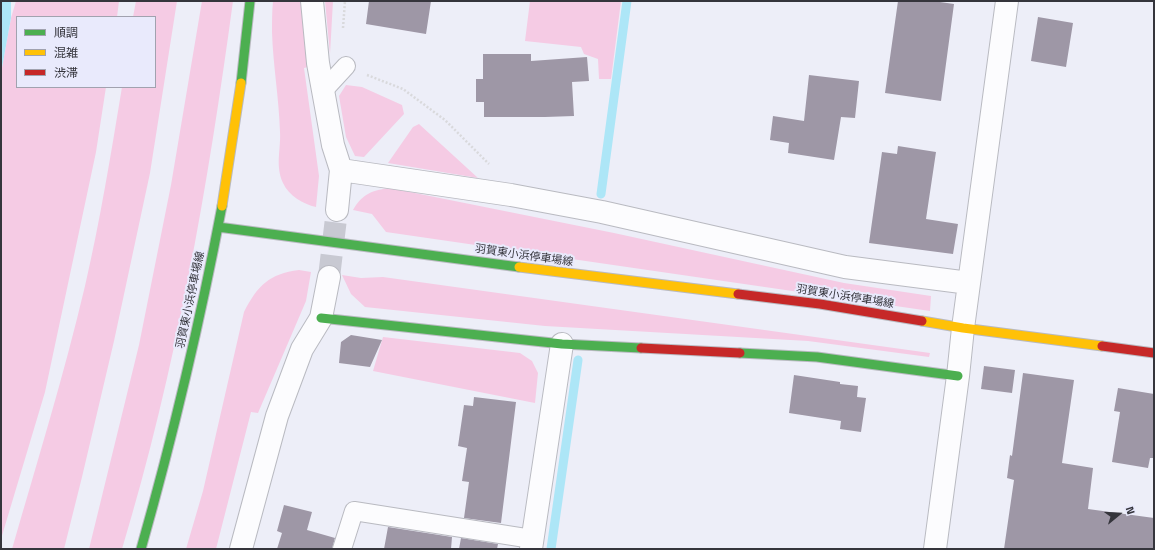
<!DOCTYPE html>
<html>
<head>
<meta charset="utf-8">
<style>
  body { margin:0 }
  #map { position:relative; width:1155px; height:550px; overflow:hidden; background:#edeef8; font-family:"Titillium Web","Noto Sans JP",sans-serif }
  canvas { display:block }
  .frame { position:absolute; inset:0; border:2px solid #35353c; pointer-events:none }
  .legend { position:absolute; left:16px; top:16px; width:140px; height:72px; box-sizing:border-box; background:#e9eafc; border:1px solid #a1a2af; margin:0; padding:5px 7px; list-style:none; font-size:12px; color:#35353c }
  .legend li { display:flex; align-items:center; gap:8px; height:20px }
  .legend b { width:20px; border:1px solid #a1a2af }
  .north { position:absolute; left:1099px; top:494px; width:40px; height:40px; -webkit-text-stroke:3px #e9eafc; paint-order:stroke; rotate:72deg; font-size:11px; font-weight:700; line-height:16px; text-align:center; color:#35353c }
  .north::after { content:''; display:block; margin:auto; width:14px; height:18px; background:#35353c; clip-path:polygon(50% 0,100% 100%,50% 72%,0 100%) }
</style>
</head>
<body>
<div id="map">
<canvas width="1155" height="550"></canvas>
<div class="frame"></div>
<ul class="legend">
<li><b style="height:5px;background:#4caf50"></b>順調</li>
<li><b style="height:5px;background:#ffc107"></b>混雑</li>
<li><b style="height:5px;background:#c62828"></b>渋滞</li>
</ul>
<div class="north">N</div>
</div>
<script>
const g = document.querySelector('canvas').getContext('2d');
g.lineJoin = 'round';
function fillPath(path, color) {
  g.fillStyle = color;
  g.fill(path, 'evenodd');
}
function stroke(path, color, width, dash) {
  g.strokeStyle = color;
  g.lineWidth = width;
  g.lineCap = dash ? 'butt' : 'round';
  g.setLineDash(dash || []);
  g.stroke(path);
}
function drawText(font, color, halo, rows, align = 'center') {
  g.font = font + ' "Titillium Web","Noto Sans JP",sans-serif';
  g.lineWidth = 4;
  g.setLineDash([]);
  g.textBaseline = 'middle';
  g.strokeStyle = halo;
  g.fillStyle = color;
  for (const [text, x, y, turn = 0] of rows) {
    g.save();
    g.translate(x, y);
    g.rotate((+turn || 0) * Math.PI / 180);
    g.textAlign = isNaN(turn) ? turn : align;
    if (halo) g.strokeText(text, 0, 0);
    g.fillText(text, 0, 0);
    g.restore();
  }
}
fillPath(new Path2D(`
  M 16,1 L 119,1 L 117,17 L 17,17 L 17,87 L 106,87 L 96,152 L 45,392 L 1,539 L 1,73 L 11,18 Z
  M 136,1 L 177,1 L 150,173 L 114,341 L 82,477 L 64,549 L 12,549 C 37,462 64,375 85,286 C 100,221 111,154 122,87 L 155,87 L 155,17 L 133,17 Z
  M 202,1 L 233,1 C 208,186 176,371 122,549 L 89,549 L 139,345 L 171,185 Z
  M 273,1 L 301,1 L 308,67 L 304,68 L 319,176 L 316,207 C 303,204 289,196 283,183 C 275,165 281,150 280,132 C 279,98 273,65 272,32 C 272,21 272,11 273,1 Z
  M 325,1 L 333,1 L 330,54 Z
  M 530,1 L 621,1 L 611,79 L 599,79 L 598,59 L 584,54 L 581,47 L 525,41 Z
  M 346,85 L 362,87 L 402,105 L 404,114 L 364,157 L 355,156 L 346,137 L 339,96 Z
  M 419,124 L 478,178 L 388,163 L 413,127 Z
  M 390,188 L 614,233 L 844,283 L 931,296 L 930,311 L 386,232 L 372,214 L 353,210 C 362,194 373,190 390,188 Z
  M 299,270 L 311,272 L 306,301 L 258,413 L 251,412 L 216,549 L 186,549 L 203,491 L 244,312 C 258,285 269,274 299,270 Z
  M 342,275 L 361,278 L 383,277 L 930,353 L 929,357 L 808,341 L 545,326 L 365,307 L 351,294 Z
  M 383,337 L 520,353 L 532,361 L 538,373 L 535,403 L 373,371 Z`), '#f5cbe4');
fillPath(new Path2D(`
  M 1,1 L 11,1 L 11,18 L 1,73 Z`), '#ade6f7');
stroke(new Path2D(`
  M 601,194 L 627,1
  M 551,549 L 578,360`), '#ade6f7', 9);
fillPath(new Path2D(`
  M 369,1 L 431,1 L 426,34 L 366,24 Z
  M 898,1 L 933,1 L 954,4 L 941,101 L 885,93 Z
  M 1038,17 L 1073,23 L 1066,67 L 1031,61 Z
  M 483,54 L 531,54 L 531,61 L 587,57 L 589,81 L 572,82 L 574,116 L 545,117 L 484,117 L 484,102 L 476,102 L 476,79 L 483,79 Z
  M 809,75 L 859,81 L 855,118 L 841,117 L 834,160 L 788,153 L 789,143 L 770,140 L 773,116 L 804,121 Z
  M 898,146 L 936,152 L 926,219 L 958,224 L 953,254 L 869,243 L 882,152 L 897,154 Z
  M 351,335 L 382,340 L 370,367 L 339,363 L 341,342 Z
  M 984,366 L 1015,370 L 1012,393 L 981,389 Z
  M 1023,373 L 1074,380 L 1062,463 L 1093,468 L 1088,509 L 1154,518 L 1154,549 L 1004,549 L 1014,480 L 1007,478 L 1010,455 L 1012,456 Z
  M 794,375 L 840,382 L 840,384 L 858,386 L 857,397 L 866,398 L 861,432 L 840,429 L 841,421 L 789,413 Z
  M 1118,388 L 1154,394 L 1154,458 L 1150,458 L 1148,468 L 1112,462 L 1120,412 L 1114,411 Z
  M 474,397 L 516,402 L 501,523 L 464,518 L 469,482 L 462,481 L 467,448 L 458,446 L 464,405 L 473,406 Z
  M 284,505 L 312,512 L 307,530 L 335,538 L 332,549 L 277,549 L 282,533 L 277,531 Z
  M 388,527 L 452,537 L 451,549 L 384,549 Z
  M 461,538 L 498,544 L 497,549 L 459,549 Z`), '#9e97a6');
stroke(new Path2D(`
  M 329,277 L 337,210`), '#c8c9d2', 22, [22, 11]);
const lane = new Path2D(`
  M 323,91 L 346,66
  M 342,549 L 354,511 L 532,539`);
const street = new Path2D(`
  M 312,1 L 318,63 L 333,145 L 341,170 L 337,210
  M 341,170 L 511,195 L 602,212 L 845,267 L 969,283
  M 241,549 L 277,416 L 302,349 L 321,318 L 329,277
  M 531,549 L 562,344
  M 935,549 L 958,376 L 963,328 L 1007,1`);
const fast = new Path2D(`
  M 241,83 L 250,1
  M 218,227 L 519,267
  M 321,318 L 562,344 L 641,348
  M 740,353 L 817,357 L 958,376
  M 141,549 C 173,436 200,322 222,206`);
const slow = new Path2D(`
  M 222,206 L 241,83
  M 519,267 L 738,294
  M 922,321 L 963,328 L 1102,346`);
const jam = new Path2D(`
  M 738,294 L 820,304 L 922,321
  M 1102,346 L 1154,353
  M 641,348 L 740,353`);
stroke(lane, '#b9bac1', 20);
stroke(street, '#b9bac1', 24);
stroke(fast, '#b9bac1', 11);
stroke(slow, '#b9bac1', 11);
stroke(jam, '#b9bac1', 11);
stroke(new Path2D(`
  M 343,28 L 345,1
  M 367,75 L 403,89 L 445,120 L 489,164`), '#d9d9dc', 2.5, [2, 2]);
stroke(lane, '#fcfcfe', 18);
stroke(street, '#fcfcfe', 22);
stroke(fast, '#4caf50', 9);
stroke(slow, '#ffc107', 9);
stroke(jam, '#c62828', 9);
drawText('11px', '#35353c', '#e9eafc', [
  ["羽賀東小浜停車場線",524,256,8],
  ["羽賀東小浜停車場線",845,297,9],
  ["羽賀東小浜停車場線",191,300,-78]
]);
</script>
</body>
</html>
